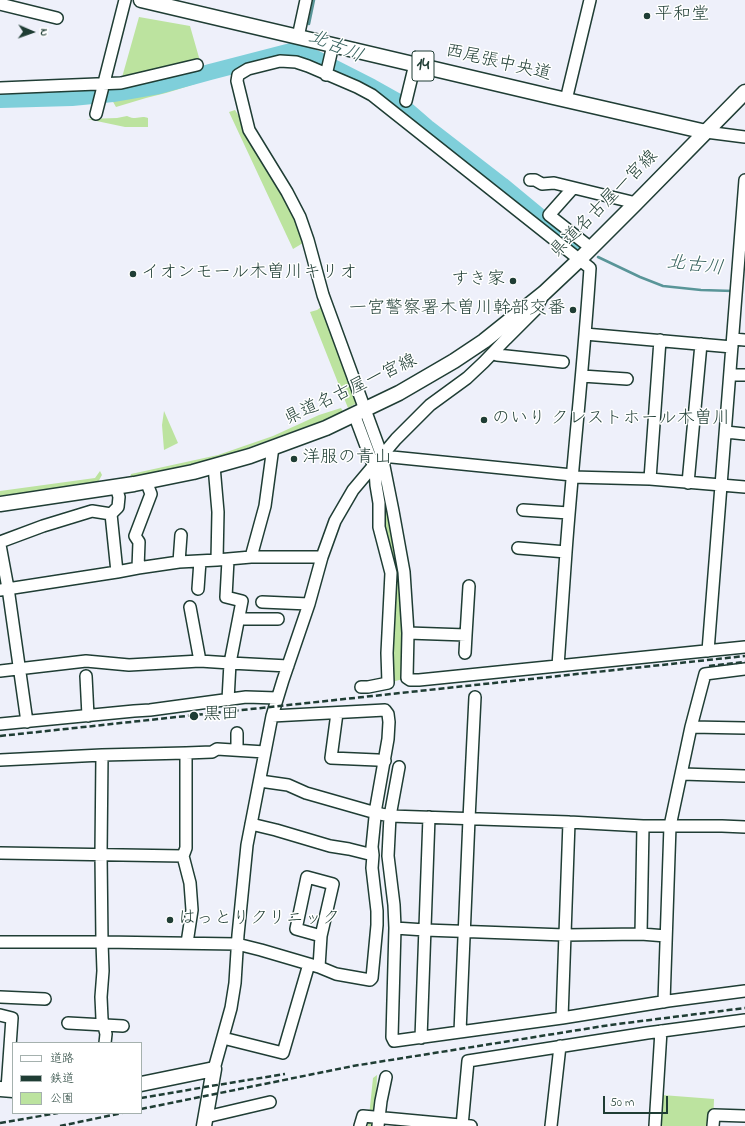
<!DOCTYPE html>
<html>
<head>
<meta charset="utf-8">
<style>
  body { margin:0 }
  #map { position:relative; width:745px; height:1126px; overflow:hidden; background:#eef0fa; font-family:"Indie Flower","Klee One",sans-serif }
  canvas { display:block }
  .legend { position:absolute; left:12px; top:1042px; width:130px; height:72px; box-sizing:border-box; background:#fff; border:1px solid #a5b1ae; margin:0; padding:5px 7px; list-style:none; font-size:12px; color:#1f3d34 }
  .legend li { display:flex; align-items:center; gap:8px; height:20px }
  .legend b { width:20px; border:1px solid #a5b1ae }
  .north { position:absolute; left:12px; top:12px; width:40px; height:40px; -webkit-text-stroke:3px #fff; paint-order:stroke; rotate:92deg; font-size:11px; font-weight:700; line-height:16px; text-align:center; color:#1f3d34 }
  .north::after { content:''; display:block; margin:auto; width:14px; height:18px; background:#1f3d34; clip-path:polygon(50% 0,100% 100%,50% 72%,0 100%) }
  .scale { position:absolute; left:603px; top:1096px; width:65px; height:18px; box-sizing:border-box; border:2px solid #1f3d34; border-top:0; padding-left:5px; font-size:12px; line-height:14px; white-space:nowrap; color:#1f3d34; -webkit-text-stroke:3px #fff; paint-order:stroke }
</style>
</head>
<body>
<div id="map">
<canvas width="745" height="1126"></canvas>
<ul class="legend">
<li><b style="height:5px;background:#fff"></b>道路</li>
<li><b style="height:5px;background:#1f3d34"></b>鉄道</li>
<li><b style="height:11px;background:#bce39f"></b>公園</li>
</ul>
<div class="north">N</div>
<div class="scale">50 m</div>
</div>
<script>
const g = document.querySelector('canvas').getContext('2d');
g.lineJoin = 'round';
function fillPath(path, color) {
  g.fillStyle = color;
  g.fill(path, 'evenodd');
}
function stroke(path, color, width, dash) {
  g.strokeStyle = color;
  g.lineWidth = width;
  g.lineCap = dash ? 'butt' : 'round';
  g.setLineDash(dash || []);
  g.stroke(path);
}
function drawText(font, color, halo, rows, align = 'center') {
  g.font = font + ' "Indie Flower","Klee One",sans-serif';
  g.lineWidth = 3;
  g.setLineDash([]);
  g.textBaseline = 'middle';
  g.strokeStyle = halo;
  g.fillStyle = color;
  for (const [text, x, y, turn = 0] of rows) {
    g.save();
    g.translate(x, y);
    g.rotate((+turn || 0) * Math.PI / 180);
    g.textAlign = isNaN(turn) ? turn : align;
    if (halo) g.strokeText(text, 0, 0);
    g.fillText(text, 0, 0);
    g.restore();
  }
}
fillPath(new Path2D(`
  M 139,17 L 190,26 L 200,61 L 121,81 Z
  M 193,81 L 195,84 L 176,90 L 166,93 L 146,98 L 116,107 L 112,100 L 166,89 Z
  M 235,110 L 287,192 L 308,240 L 293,249 L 229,112 Z
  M 127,116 C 138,121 139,115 148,118 L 148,127 L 125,127 L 87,119 L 117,118 Z
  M 324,305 L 362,400 L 348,408 L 310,312 L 317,310 Z
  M 341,408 L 344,413 L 222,457 L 130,478 L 131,474 L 218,455 L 273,436 L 319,415 Z
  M 164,411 L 178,443 L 164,450 L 162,425 Z
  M 382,456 L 393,511 L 407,678 L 388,683 L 391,573 L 379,527 Z
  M 100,471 L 102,475 L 98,482 L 0,496 L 0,491 L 95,478 Z
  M 377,1075 L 375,1126 L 368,1126 L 373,1078 Z
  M 662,1095 L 714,1099 L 713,1126 L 659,1126 Z`), '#bce39f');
stroke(new Path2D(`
  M 309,24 L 314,0
  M 598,257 L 640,277 L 663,286 L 701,290 L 733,291`), '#599598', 2.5);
stroke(new Path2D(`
  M 0,100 L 72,98 L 113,94 L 159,86 L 210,72 L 291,51 L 302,53 L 315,58 L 372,87 L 397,101 L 427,127 L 502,185 L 566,238 L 580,246`), '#7fcfda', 16);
const minor = new Path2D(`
  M 0,4 L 57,18
  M 298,37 L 306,0
  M 326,75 L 333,45
  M 0,88 L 121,83 L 197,65
  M 566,100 L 590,0
  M 406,101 L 415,64
  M 96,114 L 125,0
  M 706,132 L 745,137
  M 530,180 L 535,180 L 542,184 L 554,183 L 636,203
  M 573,188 L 549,215 L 591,248
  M 585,334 L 732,347
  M 733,339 L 745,340
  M 494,352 L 497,355 L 563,362
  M 730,375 L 745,375
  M 582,376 L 627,379
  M 354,414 L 375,470 L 376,485 L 379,503 L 379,527 L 391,573 L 387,653 L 388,683 L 368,687 L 361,687
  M 726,432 L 745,434
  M 382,456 L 572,475
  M 214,466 L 218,512 L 217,560
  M 572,477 L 650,479 L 745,487
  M 650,479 L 660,340
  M 688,483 L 701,344
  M 116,487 L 119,497 L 118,507 L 111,514 L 117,572
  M 523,510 L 569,513
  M 0,542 L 43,526 L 92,511 L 111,514
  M 0,545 L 8,588 L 27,722
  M 518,548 L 566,552 C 573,457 584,362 590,268 L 372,95 L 357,87 L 308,66 L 296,62 L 280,61 L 248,69 L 238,75 L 237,81 L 249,130 L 287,192 L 300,217 L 308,240 L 323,295 L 382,456 L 393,511 L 404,572 L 408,633 L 407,678 L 410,680 L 419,680 L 745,647
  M 251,557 L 265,506 L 273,447
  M 179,562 L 181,535
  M 138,568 L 139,542 L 135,536 L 151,494 L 146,481
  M 198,589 L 200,561
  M 0,590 L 117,572 L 138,568 L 179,562 L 217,560 L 251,557 L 322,557
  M 262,602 L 309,604
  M 190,607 L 200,661
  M 239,619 L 278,619
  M 408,633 L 466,635 L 469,586
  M 708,651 L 745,180
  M 465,653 L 466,635
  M 558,666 L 566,552
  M 0,671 L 86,661 L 129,665 L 200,661 L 230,663 L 242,601 L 226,597 L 228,560
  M 86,676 L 88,716
  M 228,700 L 230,663 L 288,666
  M 337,713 L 331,758 L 377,760 L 385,761
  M 0,724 L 134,711 L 150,710 L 246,697 L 277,698
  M 691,727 L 745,728
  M 237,750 L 237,733
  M 186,753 L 186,848 L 183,856 L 190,883 L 192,910 L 187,943
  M 102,755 L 101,854 L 102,942 L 103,971 L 101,997 L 102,1019 L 106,1034 L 105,1043
  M 0,760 L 102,755 L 186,753 L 212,752 L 217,749 L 265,752
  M 399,767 L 390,816 L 388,856 L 394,905 L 395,928 L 392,1037 L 394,1041 L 562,1018 L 668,1001 L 745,991
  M 682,774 L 745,776
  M 260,781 L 288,785 L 306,793 L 376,813 L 390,816 L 569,822 L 643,826 L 722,826 L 745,827
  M 251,824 L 276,830 L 330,846 L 349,849 L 373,855
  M 0,853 L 183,856
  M 395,928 L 425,930 L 565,935 L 641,934 L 666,936
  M 641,934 L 643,826
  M 0,942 L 102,942 L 237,944 L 261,950 L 319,967 L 336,974 L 370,980 L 372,978 L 377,925 L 377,911 L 372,868 L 373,855 L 372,847 L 376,807 L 388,739 L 389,722 L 388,714 L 385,710 L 272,716
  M 319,967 L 321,936 L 333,884 L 307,877 L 296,929 L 321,936
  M 0,997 L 45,999
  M 664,1002 L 670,826 L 691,727 L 705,674 L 745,669
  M 0,1015 L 12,1018 L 7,1089
  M 562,1018 L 569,822
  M 68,1023 L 123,1026
  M 460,1032 L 469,819 L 475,697
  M 223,1038 L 283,1053 L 309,964
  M 421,1038 L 429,817
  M 214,1069 L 231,1008 L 235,983 L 238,935 L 247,845 L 272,716 L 283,680 L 309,604 L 322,557 L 335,521 L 353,490 L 396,439 L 430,405 L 467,378 L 484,362 L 506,339 L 536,309 L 542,297
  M 206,1117 L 270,1102
  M 360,1126 L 363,1116 L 471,1126
  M 378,1126 L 381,1101 L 386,1077
  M 462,1126 L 468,1061 L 647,1033 L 745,1020
  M 551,1126 L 560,1046
  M 655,1126 L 661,1031
  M 713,1126 L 714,1115 L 745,1116`);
const major = new Path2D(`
  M 141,0 L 549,96 L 706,132
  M 0,504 L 134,484 L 193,472 L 250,456 L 326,428 L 399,393 L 454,361 L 484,341 L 544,293 L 579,260 L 636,203 L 745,92
  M 141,1084 L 214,1069 L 204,1126
  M 0,1089 L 13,1090`);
stroke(minor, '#1f3d34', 14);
stroke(major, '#1f3d34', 17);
stroke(minor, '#fff', 11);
stroke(major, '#fff', 14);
stroke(new Path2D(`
  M 709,666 L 745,662
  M 0,736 L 745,656
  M 141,1098 L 211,1086 L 285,1074
  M 141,1109 L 353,1066 L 610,1025 L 745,1008
  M 0,1123 L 58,1113
  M 60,1126 L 122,1113`), '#1f3d34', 2.5, [6, 3]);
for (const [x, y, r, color] of [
  [647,16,4,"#1f3d34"],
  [133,274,4,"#1f3d34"],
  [513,281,4,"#1f3d34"],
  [573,310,4,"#1f3d34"],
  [484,420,4,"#1f3d34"],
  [294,459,4,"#1f3d34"],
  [194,716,5,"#1f3d34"],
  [170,920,4,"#1f3d34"]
]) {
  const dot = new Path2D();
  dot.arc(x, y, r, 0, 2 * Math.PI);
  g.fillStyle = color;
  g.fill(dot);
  stroke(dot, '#fff', 1.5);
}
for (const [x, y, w] of [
  [423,66,22]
]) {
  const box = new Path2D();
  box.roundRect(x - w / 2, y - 15, w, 30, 3);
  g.fillStyle = '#fff';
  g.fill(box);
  stroke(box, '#1f3d34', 1);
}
drawText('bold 17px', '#1f3d34', null, [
  ["14",423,66]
]);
drawText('18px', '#1f3d34', '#fff', [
  ["平和堂",655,16],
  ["イオンモール木曽川キリオ",141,274],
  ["すき家",505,281,"right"],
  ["一宮警察署木曽川幹部交番",565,310,"right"],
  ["のいり クレストホール木曽川",492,420],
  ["洋服の青山",302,459],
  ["黒田",203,716],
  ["はっとりクリニック",178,920]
], 'left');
drawText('18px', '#1f3d34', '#fff', [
  ["西尾張中央道",498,64,13],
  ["県道名古屋一宮線",605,205,-45],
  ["県道名古屋一宮線",351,391,-25]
]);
drawText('italic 19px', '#37625e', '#fff', [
  ["北古川",335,48,23],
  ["北古川",695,267,7]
]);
</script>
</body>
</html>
